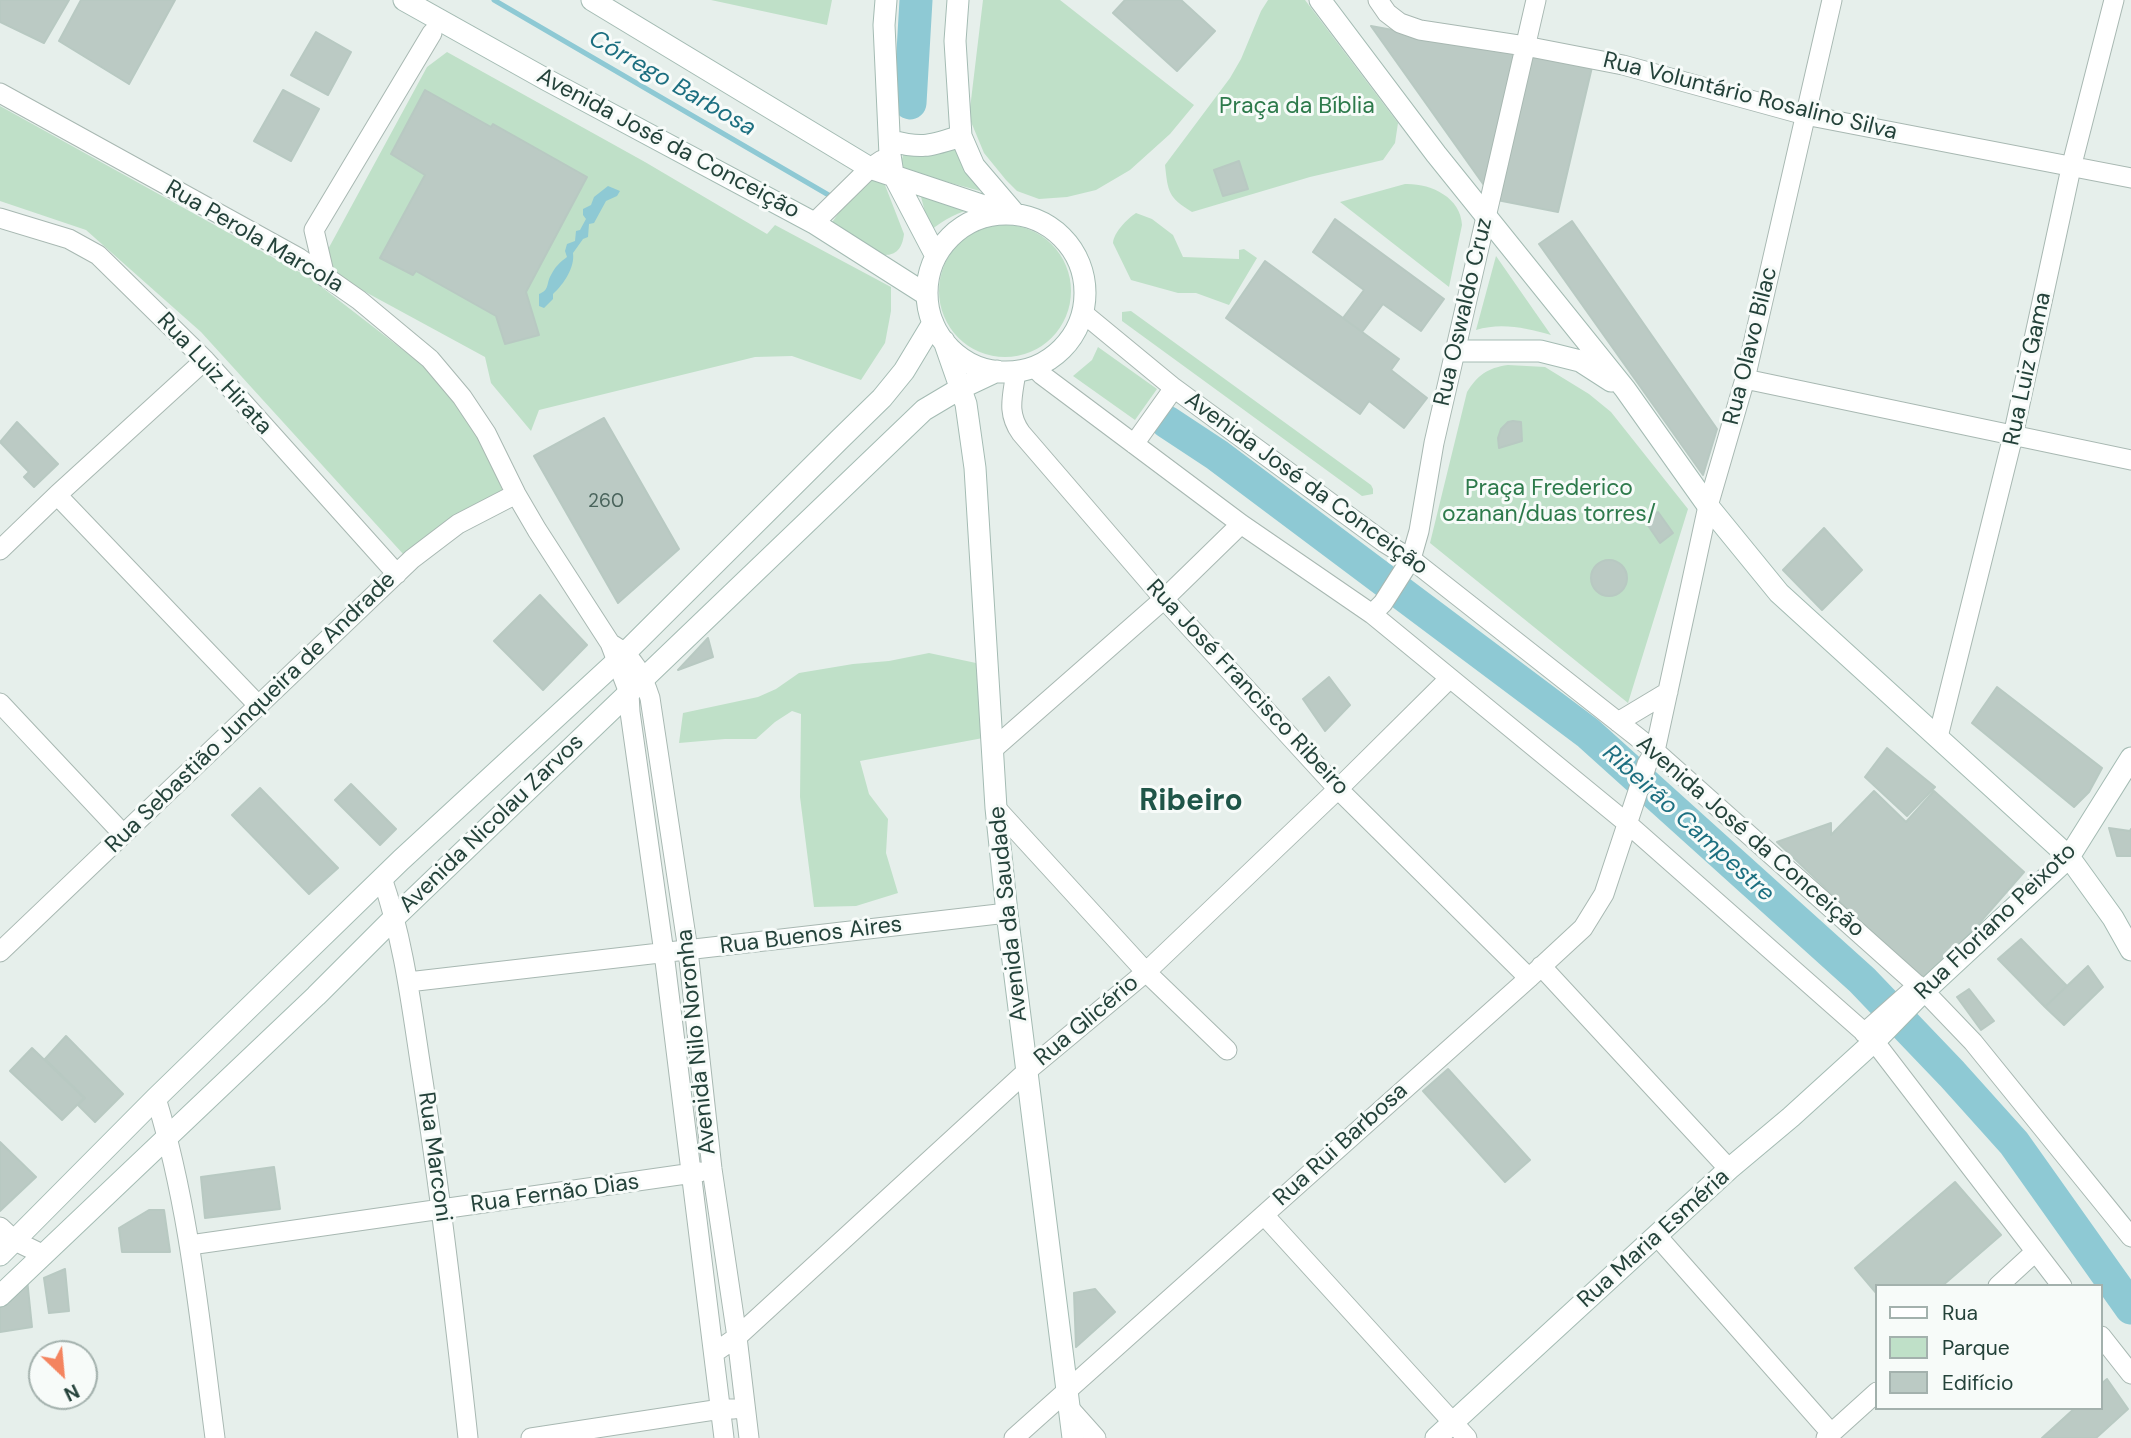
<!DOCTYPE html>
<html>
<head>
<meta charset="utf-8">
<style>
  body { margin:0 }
  #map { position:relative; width:2131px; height:1438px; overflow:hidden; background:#e6efeb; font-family:"DM Sans",sans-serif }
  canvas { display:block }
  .legend { position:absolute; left:1875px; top:1284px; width:228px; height:126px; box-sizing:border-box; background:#f7fbf9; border:2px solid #a3b1ad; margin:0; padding:9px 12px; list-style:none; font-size:21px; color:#24423a }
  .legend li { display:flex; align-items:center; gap:14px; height:35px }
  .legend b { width:35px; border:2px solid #a3b1ad }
  .north { position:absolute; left:28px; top:1340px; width:70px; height:70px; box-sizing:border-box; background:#f7fbf9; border:2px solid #a3b1ad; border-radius:50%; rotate:154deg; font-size:19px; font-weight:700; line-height:28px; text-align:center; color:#24423a }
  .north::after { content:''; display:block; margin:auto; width:24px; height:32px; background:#f4845f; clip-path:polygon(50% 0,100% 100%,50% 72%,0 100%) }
</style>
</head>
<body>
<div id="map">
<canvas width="2131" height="1438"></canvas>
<ul class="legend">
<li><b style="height:9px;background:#fff"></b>Rua</li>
<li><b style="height:19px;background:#bfe0c8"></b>Parque</li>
<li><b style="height:19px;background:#bbcac4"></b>Edifício</li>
</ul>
<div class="north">N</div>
</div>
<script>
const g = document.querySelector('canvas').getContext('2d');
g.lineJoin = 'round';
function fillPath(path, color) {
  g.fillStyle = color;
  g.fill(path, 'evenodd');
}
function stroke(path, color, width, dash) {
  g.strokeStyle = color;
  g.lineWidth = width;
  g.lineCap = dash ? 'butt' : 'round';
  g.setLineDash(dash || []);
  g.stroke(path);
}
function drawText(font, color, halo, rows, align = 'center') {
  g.font = font + ' "DM Sans",sans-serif';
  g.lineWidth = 6;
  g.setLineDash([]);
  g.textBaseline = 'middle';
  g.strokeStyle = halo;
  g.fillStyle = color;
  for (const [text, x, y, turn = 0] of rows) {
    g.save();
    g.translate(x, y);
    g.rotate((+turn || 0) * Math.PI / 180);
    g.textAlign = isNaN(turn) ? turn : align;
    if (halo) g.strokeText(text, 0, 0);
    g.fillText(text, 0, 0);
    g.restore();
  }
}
fillPath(new Path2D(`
  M 711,0 L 832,0 L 827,25 Z
  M 983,0 L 1060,0 L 1194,105 L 1170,134 L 1130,170 L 1096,190 L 1067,197 L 1039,199 L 1017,191 L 1006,180 L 984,153 L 969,117 Z
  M 1268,0 L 1305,0 L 1398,123 L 1395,143 L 1383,160 L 1310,177 L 1192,212 C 1168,197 1168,192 1165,165 L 1230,78 L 1241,59 L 1261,11 Z
  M 447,52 L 645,162 L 767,234 L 775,225 L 891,287 L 891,311 L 885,343 L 861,380 L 792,356 L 755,357 L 539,410 L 531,431 L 491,383 L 485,357 L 336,276 L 326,253 L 427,67 Z
  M 0,106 L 310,278 L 420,363 L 461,407 L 491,463 L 504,494 L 404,555 L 201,332 L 86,230 L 0,201 Z
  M 955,146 L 965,170 L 980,191 L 907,171 L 900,166 L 904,152 Z
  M 866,174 L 883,180 L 904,234 C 899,279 848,239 828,228 Z
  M 1405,184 C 1430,183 1461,197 1462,225 L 1449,287 L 1340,202 Z
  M 920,193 L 976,208 C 959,212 944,219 930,231 Z
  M 1136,213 L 1152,219 L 1173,235 L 1183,257 L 1239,259 L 1239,250 L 1244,249 L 1257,258 L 1229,305 L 1196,293 L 1178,293 L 1131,280 L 1113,243 C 1114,232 1127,219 1136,213 Z
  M939 291a66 66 0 1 1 132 0a66 66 0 1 1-132 0Z
  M 1496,256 L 1551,335 C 1527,328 1501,322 1476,330 Z
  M 1131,311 L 1371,485 L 1373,489 L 1373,494 L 1362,496 L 1122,321 L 1122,312 Z
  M 1098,347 L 1157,389 L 1135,420 L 1073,376 L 1092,360 Z
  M 1508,365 L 1545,367 L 1589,394 L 1611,412 L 1688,509 L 1628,703 L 1430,543 L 1467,392 C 1478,375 1487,368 1508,365 Z
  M 929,653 L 976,663 L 983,738 L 860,761 L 869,794 L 888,819 L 886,853 L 898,893 L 856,906 L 814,907 L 800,797 L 801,714 L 792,711 L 775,722 L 756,739 L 725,739 L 679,743 L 683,713 L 758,697 L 776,689 L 799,673 L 853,664 L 889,661 Z`), '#bfe0c8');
fillPath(new Path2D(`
  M 608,186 L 620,191 L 617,196 L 606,201 L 594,223 L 589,224 L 588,237 L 583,239 L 573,253 C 575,267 564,284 553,294 L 553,299 L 544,308 L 539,306 L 539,294 C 550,290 546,283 551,275 C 555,267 560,262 567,257 L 565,251 L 567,244 L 575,241 L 576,231 L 580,230 L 586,219 L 583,215 L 583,209 L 591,205 L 594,197 Z`), '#8ec9d4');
stroke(new Path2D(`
  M 494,0 L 832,197`), '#8ec9d4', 5);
stroke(new Path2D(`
  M 910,103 L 916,0
  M 1167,422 L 1217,455 L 1588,733 L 1862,980 L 1952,1074 L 2014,1143 L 2131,1308`), '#8ec9d4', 33);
const building = new Path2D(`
  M 0,0 L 69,0 L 44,43 L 0,22 Z
  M 81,0 L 175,0 L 129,84 L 59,41 Z
  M 1125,0 L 1181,0 L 1215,31 L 1177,71 L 1113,13 Z
  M 1371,26 L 1517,53 L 1486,188 Z
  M 316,32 L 351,52 L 328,95 L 291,75 Z
  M 1531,56 L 1592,67 L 1558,212 L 1497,200 Z
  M 283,90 L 319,109 L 291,161 L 254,141 Z
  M 425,90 L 491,127 L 493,124 L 587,177 L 526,292 L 539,335 L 505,344 L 496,316 L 416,271 L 413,275 L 380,258 L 425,175 L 391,154 Z
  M 1239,161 L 1248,189 L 1223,196 L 1214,170 Z
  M 1335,219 L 1444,299 L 1421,331 L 1383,304 L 1362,332 L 1343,318 L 1364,290 L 1313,252 Z
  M 1572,221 L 1717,429 L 1703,475 L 1539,244 Z
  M 1265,261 L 1399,359 L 1391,370 L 1427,398 L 1404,428 L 1369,401 L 1360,414 L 1226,318 Z
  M 604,418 L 679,549 L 618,603 L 534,456 Z
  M 1513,421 L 1521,422 L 1522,441 L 1499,448 L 1498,438 L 1501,429 L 1508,422 Z
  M 17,422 L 58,464 L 34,487 L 24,477 L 29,472 L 0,442 Z
  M 1658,512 L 1673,533 L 1660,543 L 1645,521 Z
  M 1824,528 L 1862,570 L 1822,610 L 1783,570 Z
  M1591 578a18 18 0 1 1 36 0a18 18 0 1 1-36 0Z
  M 540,595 L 587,645 L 543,690 L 494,641 Z
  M 708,638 L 713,657 L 678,670 Z
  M 1329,677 L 1350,705 L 1325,731 L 1303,699 Z
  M 1997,687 L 2102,768 L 2089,792 L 2074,807 L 1972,723 Z
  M 1887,748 L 1935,787 L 1907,816 L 1865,777 Z
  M 351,784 L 396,829 L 380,845 L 335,800 Z
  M 260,788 L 338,868 L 309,894 L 232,815 Z
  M 1874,791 L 1906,822 L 1934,791 L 2024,872 L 1976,927 L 1924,982 L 1777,842 L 1831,823 L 1831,835 Z
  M 2109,828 L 2130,831 L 2131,829 L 2131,856 L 2117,856 Z
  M 2021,939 L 2067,986 L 2045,1007 L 1998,959 Z
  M 2088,966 L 2103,987 L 2064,1025 L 2045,1007 Z
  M 1969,989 L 1994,1021 L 1981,1030 L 1957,997 Z
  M 66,1036 L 123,1094 L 95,1122 L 78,1105 L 85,1098 L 45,1059 Z
  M 32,1048 L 84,1098 L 62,1120 L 10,1071 Z
  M 1448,1069 L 1530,1160 L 1505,1182 L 1423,1091 Z
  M 0,1142 L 36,1177 L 0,1211 Z
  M 274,1167 L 280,1209 L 205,1218 L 201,1177 Z
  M 1955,1182 L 2001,1235 L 1942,1286 L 1877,1286 L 1877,1294 L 1855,1268 Z
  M 149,1210 L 164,1210 L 170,1252 L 122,1252 L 119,1228 Z
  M 65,1269 L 69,1311 L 49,1313 L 44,1278 Z
  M 27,1279 L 32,1327 L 0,1332 L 0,1305 Z
  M 1095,1289 L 1115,1312 L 1076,1347 L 1074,1293 Z
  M 2107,1379 L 2128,1409 L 2096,1438 L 2042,1438 L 2075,1408 L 2101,1408 L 2101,1384 Z`);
fillPath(building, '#bbcac4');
stroke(building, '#b8c9c2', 2);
const street = new Path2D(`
  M 1378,0 L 1387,13 L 1400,23 L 1420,30 L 1525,46 L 1623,65 L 1805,115 L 2131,178
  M 0,93 L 299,258 L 359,300 L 430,359 L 462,397 L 486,433 L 516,494 L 537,530 L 610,643 L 629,693 L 630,712 L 664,953 L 724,1438
  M 0,218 L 69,239 L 98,255 L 205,360 L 397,574
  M 814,223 L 870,168 L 882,160
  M 325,277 L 314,230 L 432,33
  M 1083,313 L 1174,388 L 1385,543 L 1411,559 L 1655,751 L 1925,992 L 1973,1042 L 2131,1237
  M 1034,367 L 1042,375 L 1241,524 L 1372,614 L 1628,824 L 1874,1041 L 2062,1286
  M 1016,371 C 1013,396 1006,412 1021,433 L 1164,599 L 1338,789 L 1529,978
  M 1745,379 L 2131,460
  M 1134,444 L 1174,388
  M 57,495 L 259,706
  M 0,550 L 57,495 L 205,360
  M 1372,614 L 1383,603 L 1411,559 L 1419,531 L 1434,443 L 1536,0
  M 613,645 C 633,656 643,676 650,698 L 688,950 L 712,1169 L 737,1337 L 749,1438
  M 0,703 L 123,834
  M 1618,722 L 1668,692
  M 1938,737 L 2013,436 L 2071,168 L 2114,0
  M 992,750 L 1164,599 L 1241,524
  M 996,808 L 1146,972 L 1227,1050
  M 382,878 C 405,944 412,1012 423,1081 C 441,1199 455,1318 468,1438
  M 0,952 L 412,559 L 458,524 L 516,494
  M 1541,966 L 1729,1169
  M 408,982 L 1007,913
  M 1864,1033 L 1918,985
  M 156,1098 C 190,1209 200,1324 215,1438
  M 1264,1215 L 1467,1438
  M 0,1227 L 15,1241 L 44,1255
  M 1657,1236 L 1831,1433
  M 190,1245 L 700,1172
  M 1998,1286 L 2035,1252
  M 2101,1336 L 2131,1374
  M 714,1353 L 737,1337 L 1027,1071 L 1146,972 L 1338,789 L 1450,678
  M 1071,1410 L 1096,1438
  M 531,1438 L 721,1409 L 734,1409
  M 1014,1438 L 1529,978 L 1583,928 L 1604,894 L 1647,764 L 1655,751 L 1708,506 L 1745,379 L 1832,0
  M 1826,1438 L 1877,1392`);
const secondary = new Path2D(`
  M 404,0 L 547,80 L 814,223 L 927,295
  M 592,0 L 870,168 L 1005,213
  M 886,0 L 884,25 L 890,155 L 893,174 L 936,256
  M 958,0 L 955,41 L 961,136 L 974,166 L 1015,214
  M 1320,0 L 1436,154 L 1625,389 L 1708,506 L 1779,593 L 2069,857 L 2113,918 L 2131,950
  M 891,141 C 923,149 929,146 961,136
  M927 293a79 79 0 1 1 158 0a79 79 0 1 1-158 0Z
  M 944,341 L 966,404 L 975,468 L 996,808 L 1007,913 L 1073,1438
  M 1456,351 L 1540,351 L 1580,361 L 1611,381
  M 0,1255 L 156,1098 L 401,860 L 616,662 L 839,440 L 882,398 L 904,371 L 933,323
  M 0,1296 L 316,996 L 395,917 L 924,410 L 961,388 L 997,371
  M 1436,1438 L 1729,1169 L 1791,1117 L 1879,1037 L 1917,998 L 2069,857 L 2131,758`);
stroke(street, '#a8b8b2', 21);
stroke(secondary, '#a4bbb3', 23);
stroke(street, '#fff', 19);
stroke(secondary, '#fff', 21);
drawText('19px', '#4a645c', null, [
  ["260",606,502]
]);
drawText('23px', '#24423a', '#f7fbf9', [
  ["Rua Voluntário Rosalino Silva",1750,97,14],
  ["Avenida José da Conceição",668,144,28],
  ["Rua Perola Marcola",254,237,30],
  ["Rua Oswaldo Cruz",1464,312,-77],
  ["Rua Olavo Bilac",1751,346,-76],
  ["Rua Luiz Gama",2028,369,-78],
  ["Rua Luiz Hirata",214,374,47],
  ["Avenida José da Conceição",1306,484,36],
  ["Rua José Francisco Ribeiro",1247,688,47],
  ["Rua Sebastião Junqueira de Andrade",251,713,-44],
  ["Avenida Nicolau Zarvos",492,824,-44],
  ["Avenida José da Conceição",1750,837,41],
  ["Avenida da Saudade",1009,914,-96],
  ["Rua Floriano Peixoto",1996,922,-44],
  ["Rua Buenos Aires",811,936,-7],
  ["Rua Glicério",1087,1021,-40],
  ["Avenida Nilo Noronha",697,1042,-96],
  ["Rua Rui Barbosa",1341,1145,-42],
  ["Rua Marconi",434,1157,82],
  ["Rua Fernão Dias",555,1194,-8],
  ["Rua Maria Esméria",1654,1239,-42]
]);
drawText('23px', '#2d7a4b', '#f7fbf9', [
  ["Praça da Bíblia",1297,107],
  ["Praça Frederico",1549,489],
  ["ozanan/duas torres/",1549,515]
]);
drawText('italic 24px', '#1c6f80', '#f7fbf9', [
  ["Córrego Barbosa",672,84,30],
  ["Ribeirão Campestre",1688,824,42]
]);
drawText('bold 30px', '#1f5548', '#f7fbf9', [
  ["Ribeiro",1191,802]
]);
</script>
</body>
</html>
